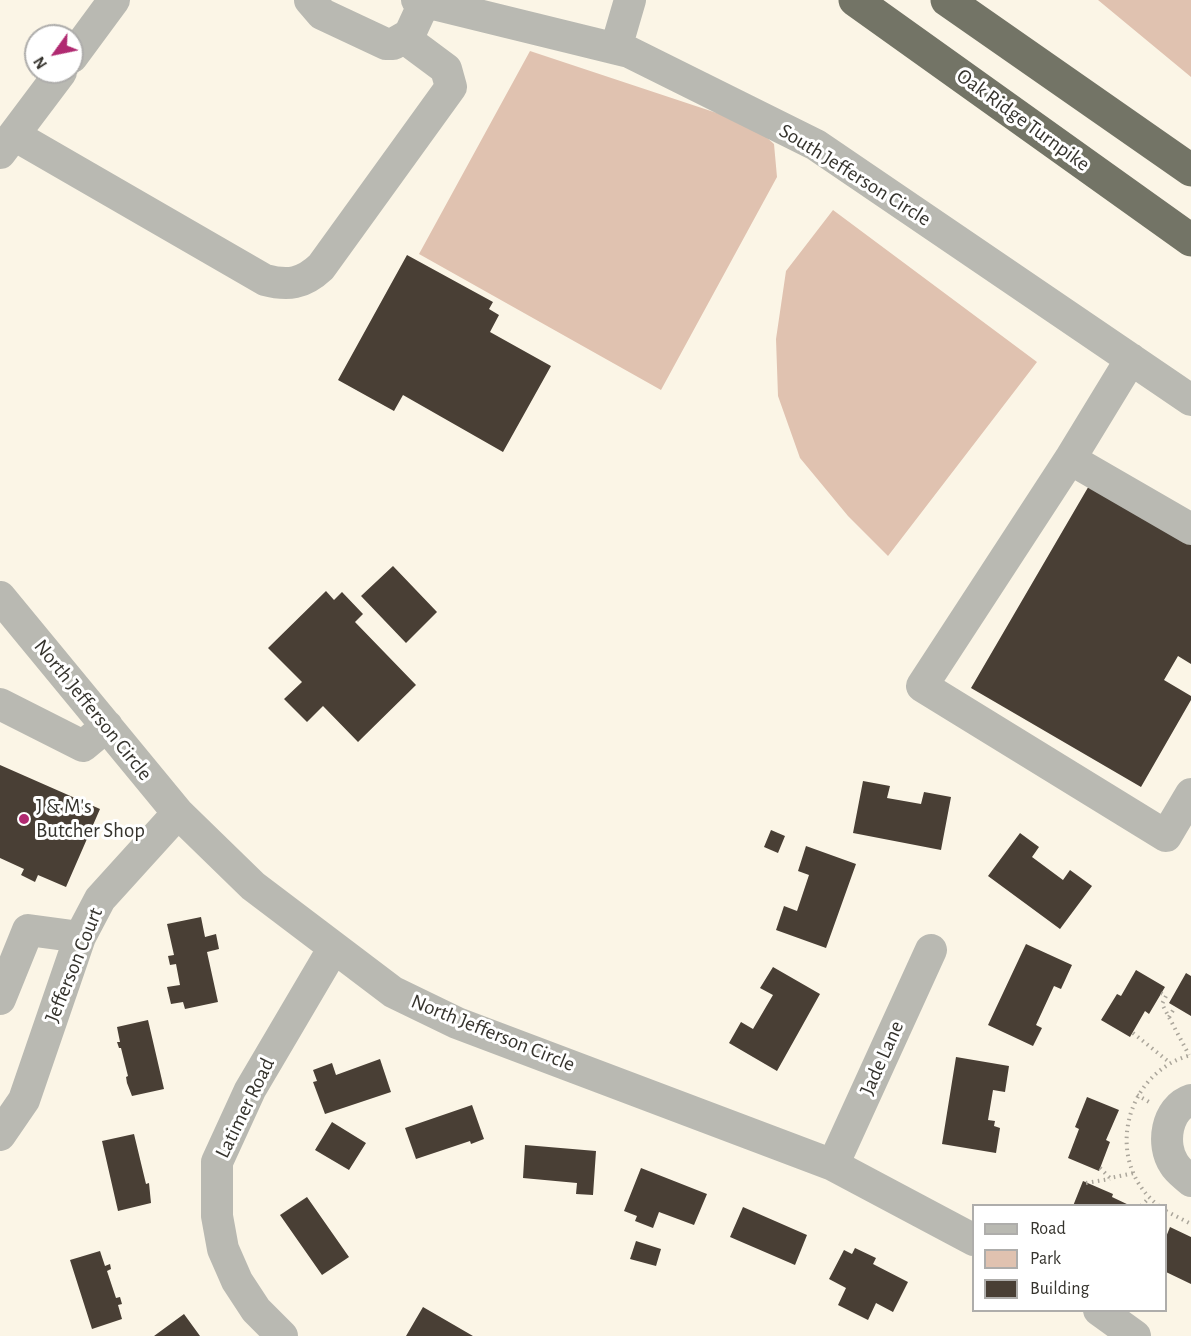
<!DOCTYPE html>
<html>
<head>
<meta charset="utf-8">
<style>
  body { margin:0 }
  #map { position:relative; width:1191px; height:1336px; overflow:hidden; background:#fbf5e6; font-family:"Alegreya Sans",sans-serif }
  canvas { display:block }
  .legend { position:absolute; left:972px; top:1204px; width:195px; height:108px; box-sizing:border-box; background:#fff; border:2px solid #aeadab; margin:0; padding:8px 10px; list-style:none; font-size:18px; color:#35332d }
  .legend li { display:flex; align-items:center; gap:12px; height:30px }
  .legend b { width:30px; border:2px solid #aeadab }
  .north { position:absolute; left:24px; top:24px; width:60px; height:60px; box-sizing:border-box; background:#fff; border:2px solid #aeadab; border-radius:50%; rotate:237deg; font-size:16px; font-weight:700; line-height:24px; text-align:center; color:#35332d }
  .north::after { content:''; display:block; margin:auto; width:21px; height:27px; background:#b02a71; clip-path:polygon(50% 0,100% 100%,50% 72%,0 100%) }
</style>
</head>
<body>
<div id="map">
<canvas width="1191" height="1336"></canvas>
<ul class="legend">
<li><b style="height:8px;background:#b9b9b2"></b>Road</li>
<li><b style="height:16px;background:#e0c2b0"></b>Park</li>
<li><b style="height:16px;background:#493f35"></b>Building</li>
</ul>
<div class="north">N</div>
</div>
<script>
const g = document.querySelector('canvas').getContext('2d');
g.lineJoin = 'round';
function fillPath(path, color) {
  g.fillStyle = color;
  g.fill(path, 'evenodd');
}
function stroke(path, color, width, dash) {
  g.strokeStyle = color;
  g.lineWidth = width;
  g.lineCap = dash ? 'butt' : 'round';
  g.setLineDash(dash || []);
  g.stroke(path);
}
function drawText(font, color, halo, rows, align = 'center') {
  g.font = font + ' "Alegreya Sans",sans-serif';
  g.lineWidth = 6;
  g.setLineDash([]);
  g.textBaseline = 'middle';
  g.strokeStyle = halo;
  g.fillStyle = color;
  for (const [text, x, y, turn = 0] of rows) {
    g.save();
    g.translate(x, y);
    g.rotate((+turn || 0) * Math.PI / 180);
    g.textAlign = isNaN(turn) ? turn : align;
    if (halo) g.strokeText(text, 0, 0);
    g.fillText(text, 0, 0);
    g.restore();
  }
}
fillPath(new Path2D(`
  M 1098,0 L 1191,0 L 1191,77 Z
  M 530,51 L 753,125 L 774,144 L 777,177 L 661,390 L 419,254 Z
  M 833,210 L 1037,362 L 888,556 L 848,516 L 800,458 L 778,396 L 776,339 L 786,271 Z`), '#e0c2b0');
fillPath(new Path2D(`
  M 407,255 L 493,302 L 489,309 L 499,315 L 490,332 L 551,366 L 503,452 L 403,395 L 394,411 L 338,380 Z
  M 1090,484 L 1191,543 L 1191,664 L 1178,656 L 1164,680 L 1191,696 L 1191,700 L 1141,787 L 971,688 Z
  M 393,566 L 437,612 L 406,643 L 361,596 Z
  M 326,591 L 334,600 L 342,592 L 363,614 L 355,622 L 416,685 L 358,742 L 323,706 L 307,722 L 284,699 L 302,682 L 268,648 Z
  M 0,765 L 100,809 L 66,887 L 38,875 L 35,882 L 21,875 L 24,869 L 0,858 Z
  M 863,781 L 890,786 L 887,798 L 921,804 L 924,792 L 951,797 L 941,850 L 853,833 Z
  M 771,830 L 785,836 L 778,853 L 764,847 Z
  M 1020,833 L 1039,847 L 1032,857 L 1063,880 L 1070,870 L 1092,886 L 1060,929 L 988,876 Z
  M 806,846 L 856,864 L 826,948 L 776,930 L 784,906 L 797,911 L 809,875 L 798,871 Z
  M 201,917 L 205,937 L 216,934 L 219,949 L 207,952 L 218,1002 L 185,1009 L 183,1002 L 171,1004 L 167,987 L 180,985 L 176,964 L 170,965 L 168,956 L 174,955 L 167,924 Z
  M 1026,944 L 1072,965 L 1061,989 L 1054,986 L 1036,1025 L 1042,1028 L 1033,1046 L 988,1025 Z
  M 773,967 L 820,994 L 777,1071 L 729,1043 L 741,1022 L 753,1029 L 773,995 L 760,988 Z
  M 1136,970 L 1165,987 L 1149,1014 L 1145,1011 L 1130,1037 L 1101,1020 L 1117,994 L 1121,996 Z
  M 1186,973 L 1191,976 L 1191,1016 L 1169,1003 Z
  M 148,1020 L 164,1089 L 132,1096 L 127,1083 L 126,1077 L 128,1076 L 121,1048 L 119,1048 L 117,1042 L 120,1042 L 117,1027 Z
  M 956,1057 L 1009,1066 L 1005,1092 L 993,1090 L 988,1120 L 995,1121 L 994,1126 L 1000,1128 L 996,1153 L 942,1144 Z
  M 380,1059 L 391,1092 L 325,1114 L 313,1082 L 317,1081 L 313,1070 L 332,1063 L 336,1075 Z
  M 1087,1097 L 1119,1110 L 1106,1140 L 1110,1142 L 1099,1171 L 1068,1158 L 1079,1129 L 1075,1127 Z
  M 472,1105 L 484,1139 L 471,1144 L 470,1141 L 416,1159 L 405,1128 Z
  M 332,1122 L 366,1143 L 349,1170 L 315,1150 Z
  M 134,1134 L 146,1184 L 149,1183 L 151,1203 L 118,1211 L 102,1141 Z
  M 525,1145 L 596,1151 L 593,1195 L 576,1194 L 577,1183 L 523,1178 Z
  M 641,1168 L 707,1194 L 694,1225 L 659,1212 L 653,1228 L 635,1221 L 637,1216 L 624,1211 Z
  M 1083,1181 L 1113,1194 L 1112,1197 L 1131,1206 L 1073,1206 Z
  M 307,1197 L 349,1257 L 322,1275 L 280,1215 Z
  M 743,1207 L 807,1235 L 795,1265 L 730,1237 Z
  M 1170,1227 L 1191,1237 L 1191,1284 L 1166,1272 L 1166,1237 Z
  M 636,1241 L 661,1249 L 656,1266 L 630,1259 Z
  M 855,1248 L 876,1258 L 873,1264 L 908,1282 L 893,1312 L 876,1303 L 868,1320 L 838,1305 L 846,1288 L 829,1279 L 844,1250 L 852,1254 Z
  M 100,1251 L 105,1266 L 110,1264 L 111,1269 L 107,1271 L 116,1298 L 120,1297 L 122,1304 L 118,1305 L 122,1319 L 92,1329 L 70,1260 Z
  M 423,1307 L 473,1336 L 406,1336 Z
  M 184,1314 L 200,1336 L 154,1336 Z`), '#493f35');
stroke(new Path2D(`
  M 1161,993 L 1166,996 L 1162,1004 L 1189,1055
  M 1169,1017 L 1175,1007
  M 1133,1033 L 1169,1062
  M 1137,1095 L 1149,1102
  M 1100,1168 L 1110,1178 L 1134,1173
  M 1086,1183 L 1110,1179
  M 1141,1206 L 1149,1198
  M 1159,1206 C 1102,1162 1125,1072 1191,1055
  M 1166,1211 L 1191,1224`), '#aba69b', 4, [1.5, 4.5]);
stroke(new Path2D(`
  M 310,0 L 322,14 L 386,44 L 393,44 L 407,36
  M 417,0 L 629,52 L 816,145 L 1191,400
  M 616,48 L 630,0
  M 72,57 L 114,0
  M 14,135 L 265,280 C 288,286 303,284 321,267 L 451,87 L 446,69 L 407,40 L 424,3
  M 0,153 L 61,72
  M 1131,359 L 1070,459 L 922,686 L 1166,836 L 1191,794
  M 1070,459 L 1191,529
  M 0,597 L 178,813 L 253,886 L 393,992 L 457,1023 L 833,1165 L 974,1240
  M 0,704 L 83,746 L 107,726
  M 0,999 L 28,930 L 80,937
  M 1191,1100 C 1166,1108 1161,1145 1174,1164 C 1178,1171 1186,1176 1191,1181
  M 0,1135 L 24,1100 L 80,937 L 100,899 L 178,813
  M 833,1165 L 931,950
  M 1099,1310 L 1135,1336
  M 282,1336 L 256,1310 L 237,1281 L 223,1249 L 217,1216 L 217,1162 L 250,1090 L 333,949`), '#b9b9b2', 32);
stroke(new Path2D(`
  M 855,0 L 1191,240
  M 947,0 L 1191,170`), '#737466', 33);
for (const [x, y, r, color] of [
  [24,819,6,"#b02a71"]
]) {
  const dot = new Path2D();
  dot.arc(x, y, r, 0, 2 * Math.PI);
  g.fillStyle = color;
  g.fill(dot);
  stroke(dot, '#fff', 2);
}
drawText('21px', '#35332d', '#fff', [
  ["Oak Ridge Turnpike",1023,120,36],
  ["South Jefferson Circle",855,175,32],
  ["North Jefferson Circle",93,710,51],
  ["Jefferson Court",74,965,-68],
  ["North Jefferson Circle",493,1033,22],
  ["Jade Lane",882,1058,-66],
  ["Latimer Road",245,1108,-64]
]);
drawText('21px', '#35332d', '#fff', [
  ["J & M's",36,807],
  ["Butcher Shop",36,831]
], 'left');
</script>
</body>
</html>
